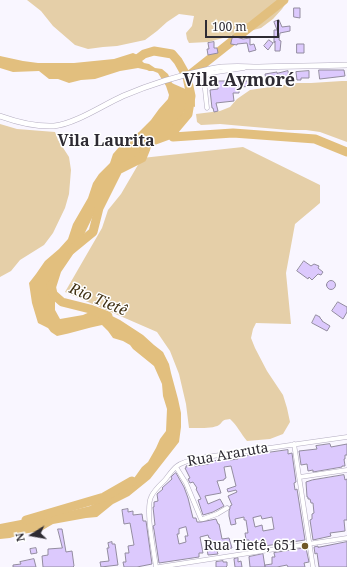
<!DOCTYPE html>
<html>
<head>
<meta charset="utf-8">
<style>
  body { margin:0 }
  #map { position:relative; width:347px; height:567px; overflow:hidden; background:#f9f6ff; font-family:"Noto Serif",serif }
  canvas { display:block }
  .north { position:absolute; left:12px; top:515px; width:40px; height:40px; -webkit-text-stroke:3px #fff; paint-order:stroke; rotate:259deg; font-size:11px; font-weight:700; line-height:16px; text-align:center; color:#2e2b33 }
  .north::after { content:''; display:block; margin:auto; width:14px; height:18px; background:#2e2b33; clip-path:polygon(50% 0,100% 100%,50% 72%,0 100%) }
  .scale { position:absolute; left:205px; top:20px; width:74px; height:18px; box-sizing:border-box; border:2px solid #2e2b33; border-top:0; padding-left:5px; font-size:12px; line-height:14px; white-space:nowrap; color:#2e2b33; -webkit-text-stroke:3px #fff; paint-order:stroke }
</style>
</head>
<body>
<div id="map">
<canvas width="347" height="567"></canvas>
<div class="north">N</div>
<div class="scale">100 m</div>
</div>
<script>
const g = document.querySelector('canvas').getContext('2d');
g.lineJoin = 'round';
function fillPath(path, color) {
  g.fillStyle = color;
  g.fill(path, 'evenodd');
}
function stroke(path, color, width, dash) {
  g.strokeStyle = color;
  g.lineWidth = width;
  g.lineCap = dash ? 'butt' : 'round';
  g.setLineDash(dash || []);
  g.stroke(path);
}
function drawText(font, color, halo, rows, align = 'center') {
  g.font = font + ' "Noto Serif",serif';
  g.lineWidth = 3;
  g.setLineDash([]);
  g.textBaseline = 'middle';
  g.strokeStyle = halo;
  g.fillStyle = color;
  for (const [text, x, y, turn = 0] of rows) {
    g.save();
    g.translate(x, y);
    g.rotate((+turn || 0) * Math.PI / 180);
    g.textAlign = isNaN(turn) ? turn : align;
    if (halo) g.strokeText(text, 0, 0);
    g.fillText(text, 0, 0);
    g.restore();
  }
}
fillPath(new Path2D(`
  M 27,0 L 288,0 L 282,9 L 273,19 L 261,28 L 208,42 L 189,43 L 187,39 L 186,33 L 192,26 L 194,16 L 179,14 L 167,22 L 157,31 L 145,40 L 117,46 L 103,47 L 88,49 L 75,45 L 53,26 L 41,11 Z
  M 342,81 L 347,81 L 347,142 L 320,132 L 306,130 L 288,130 L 220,124 L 201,125 L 197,122 L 196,114 L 220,111 L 230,107 L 237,99 L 250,90 L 297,83 L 311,83 Z
  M 0,124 L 17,129 L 55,132 L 58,140 L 69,157 L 71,170 L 69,194 L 65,208 L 53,233 L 44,245 L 20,260 L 11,271 L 0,277 Z
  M 243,147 L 320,185 L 320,203 L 295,224 L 286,273 L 291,324 L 256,323 L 253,329 L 251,338 L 255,348 L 267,371 L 283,395 L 287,408 L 290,422 L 283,434 L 270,439 L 247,441 C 241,434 237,425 230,419 C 221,420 224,421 219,425 C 213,429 196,428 189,428 L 186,404 L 179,374 L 170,351 L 157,332 L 65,292 L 102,228 L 108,210 L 121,194 L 142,158 Z`), '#e5cfa8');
fillPath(new Path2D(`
  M 133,53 L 140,56 L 142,61 L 144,63 L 149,64 L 155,68 L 162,69 L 168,74 L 172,83 C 185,90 196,89 195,107 L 190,105 C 181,114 180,120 178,133 L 171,139 L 152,146 L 142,158 L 127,163 L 112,177 L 78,247 L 61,272 L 55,291 L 55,310 L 60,319 L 83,315 L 92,311 L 104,312 L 120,320 L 143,335 L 154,345 L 163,352 L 169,364 L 171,373 L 178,399 L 181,413 L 181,427 L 179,442 L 150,479 L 129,496 L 113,504 L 97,517 L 86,518 L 53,524 L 41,531 L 22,534 L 10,538 L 0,539 L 0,524 L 31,518 L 43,517 L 58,512 L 70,511 L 90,506 L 99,501 L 113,495 L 124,485 L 132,481 L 142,467 L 148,462 L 156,448 L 160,439 L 166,431 L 167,409 L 163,396 L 162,384 L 154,366 L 133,349 L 130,345 L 123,341 L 113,338 L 108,331 L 102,325 C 87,328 72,333 57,336 L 51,332 L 48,328 L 38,323 L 32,303 L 29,283 L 36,274 L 45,261 L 59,249 L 68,239 L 73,224 L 88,198 L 93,183 L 99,174 L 110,163 L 113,154 L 120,146 L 139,132 L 151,120 L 159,109 L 168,99 L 169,95 L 166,86 L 158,73 L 153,71 L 149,71 L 147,70 L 138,68 L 120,71 L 95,79 L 81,80 L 69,83 L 58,79 L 49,79 L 39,71 L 13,72 L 0,68 L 0,56 L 23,61 L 38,63 L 74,63 L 114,59 Z`), '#e2bf7e');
stroke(new Path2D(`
  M 132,63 L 144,54 L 154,51 L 172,54 L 178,61 L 187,77 L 191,96 L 188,114 L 172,133 L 171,134
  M 187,77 L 284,0
  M 173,137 L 233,133 L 315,139 L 347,152
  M 71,250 L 93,232 L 99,208 L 118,170 L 142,158 L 146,148
  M 51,285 L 53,294 L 62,302 L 90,309 L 108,316
  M 26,520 L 104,497 L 132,481`), '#e2bf7e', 9);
const building = new Path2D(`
  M 294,8 L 300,8 L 300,18 L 294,17 Z
  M 279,20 L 282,27 L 290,26 L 290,31 L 280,33 L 279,40 L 281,41 L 280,51 L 275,51 L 275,41 L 274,43 L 274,30 L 277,30 L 274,22 Z
  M 233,36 L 243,39 L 250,38 L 250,45 L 254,44 L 256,50 L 249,52 L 247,43 L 237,44 L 237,45 L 231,44 Z
  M 269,40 L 273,43 L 268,50 L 264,46 Z
  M 214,42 L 214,48 L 217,48 L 218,53 L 208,55 L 207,49 L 209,49 L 208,43 Z
  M 297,44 L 304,44 L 304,53 L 297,53 Z
  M 319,70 L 344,70 L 345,76 L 320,79 Z
  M 288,71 L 289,78 L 285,79 L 284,75 L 266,80 L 265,74 L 277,72 L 277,73 Z
  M 309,71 L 309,78 L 301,78 L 301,80 L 297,80 L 296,72 Z
  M 240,77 L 244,77 L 244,81 L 251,81 L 252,86 L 241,87 Z
  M 231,80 L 232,85 L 239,85 L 239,93 L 233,93 L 234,101 L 216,103 L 218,111 L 214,112 L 213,108 L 212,108 L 210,90 L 218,89 L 218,81 L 224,81 Z
  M 304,261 L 311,266 L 314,264 L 319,266 L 318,268 L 323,272 L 321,275 L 318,274 L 312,280 L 309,277 L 308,279 L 297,271 Z
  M326.5 285a4.5 4.5 0 1 1 9 0a4.5 4.5 0 1 1-9 0Z
  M 338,302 L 347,307 L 347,312 L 343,319 L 332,311 Z
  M 316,315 L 320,317 L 320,318 L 322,320 L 322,321 L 330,326 L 327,331 L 312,323 Z
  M 330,444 L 331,447 L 347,444 L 347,455 L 345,455 L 345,459 L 344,459 L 345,466 L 342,466 L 342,467 L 313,472 L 313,470 L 308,471 L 307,464 L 301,465 L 299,451 L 317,449 L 316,446 Z
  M 288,450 L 288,454 L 292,453 L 296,482 L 294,483 L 295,490 L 297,489 L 305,540 L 251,548 L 249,540 L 246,540 L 245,533 L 248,533 L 246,520 L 244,520 L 244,517 L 235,519 L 236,524 L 231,525 L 229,516 L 229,511 L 230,508 L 230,506 L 232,505 L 228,496 L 237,492 L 236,490 L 228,492 L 227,489 L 236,486 L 231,466 L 224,467 L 226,478 L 224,479 L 224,480 L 217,481 L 221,493 L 205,496 L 208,504 L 220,499 L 224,506 L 213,512 L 203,515 L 198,500 L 201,499 L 196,489 L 197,488 L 193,482 L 190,483 L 188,479 L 190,478 L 185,468 L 186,468 L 186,466 L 194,464 L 195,466 L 209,464 L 208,462 L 218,460 L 230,458 L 230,460 L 238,459 L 238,457 ZM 261,516 L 262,519 L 272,517 L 274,529 L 263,531 L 262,525 L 255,527 L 253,518 Z
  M 176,473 L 184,487 L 188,498 L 193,518 L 196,518 L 197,522 L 201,522 L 216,519 L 218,524 L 219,524 L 222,539 L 229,538 L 232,548 L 217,551 L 218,554 L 208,555 L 207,549 L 209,549 L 209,547 L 211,547 L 210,538 L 209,538 L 208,535 L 200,537 L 203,553 L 199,553 L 199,557 L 159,563 L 154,530 L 153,526 L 155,525 L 153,507 L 154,507 L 154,502 L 158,501 L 157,494 L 163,489 L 162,488 L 172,479 L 171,477 L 174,474 ZM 186,527 L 188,536 L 185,536 L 186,542 L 179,544 L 177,534 L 179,534 L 179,529 Z
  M 344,475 L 345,480 L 347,479 L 347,520 L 344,520 L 345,531 L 330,533 L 331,536 L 313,540 L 310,520 L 312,519 L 312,514 L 314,513 L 313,503 L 311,503 L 310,499 L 308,499 L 308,497 L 307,497 L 306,482 L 312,480 Z
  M 128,509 L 128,512 L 133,511 L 133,515 L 142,514 L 143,521 L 146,521 L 152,564 L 137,567 L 124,567 L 123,562 L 126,562 L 125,553 L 129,553 L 128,546 L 134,545 L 130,523 L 124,524 L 122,510 Z
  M 58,529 L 62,529 L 66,552 L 72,551 L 74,566 L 73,567 L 43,567 L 42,556 L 48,555 L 48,549 L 62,548 Z
  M 112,542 L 112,544 L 115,544 L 118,565 L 101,567 L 100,562 L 109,561 L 107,548 L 109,548 L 108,543 Z
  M 347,542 L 347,567 L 319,567 L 317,553 L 315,554 L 314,547 L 318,546 L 318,547 Z
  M 36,548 L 37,553 L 31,554 L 30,549 Z
  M 306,548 L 309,562 L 304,563 L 305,567 L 288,567 L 287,565 L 277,567 L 265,567 L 265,565 L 272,564 L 272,557 L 275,557 L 274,553 Z
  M 263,554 L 265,567 L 250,567 L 249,557 Z
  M 238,558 L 238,562 L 241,561 L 242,567 L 235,567 L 234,559 Z
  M 34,559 L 36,567 L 13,567 L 13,565 L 21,564 L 20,562 Z
  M 223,561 L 223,562 L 227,562 L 227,566 L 226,567 L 216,567 L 216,562 Z`);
fillPath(building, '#dcc9fd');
stroke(building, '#938ca0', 1);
const minor = new Path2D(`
  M 207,108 L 204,80 L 205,76 L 210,73 L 244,68
  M 294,444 L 313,567
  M 176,467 L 186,483 L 201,519 L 203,519 L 217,514 L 227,508
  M 300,477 L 347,470
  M 156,567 C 154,551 145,510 151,497 C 154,490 160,485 165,480 C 169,475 172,470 177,466 C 185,460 197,459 206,457 L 347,437
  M 159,567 L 347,538`);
const tertiary = new Path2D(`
  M 0,116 C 17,122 36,127 54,126 C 75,124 103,105 123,96 C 151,84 181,75 210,69 C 226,65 243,67 259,67 C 288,66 318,66 347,65`);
stroke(minor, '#b3acc0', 5);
stroke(tertiary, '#b3acc0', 6);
stroke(minor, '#fff', 4);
stroke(tertiary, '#fff', 5);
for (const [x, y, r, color] of [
  [305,546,4,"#6f5727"]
]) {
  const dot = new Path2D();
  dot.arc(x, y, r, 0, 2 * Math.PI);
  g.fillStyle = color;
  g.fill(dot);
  stroke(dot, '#fff', 1.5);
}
drawText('14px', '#2e2b33', '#fff', [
  ["Rua Araruta",228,455,-10]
]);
drawText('14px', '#2e2b33', '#fff', [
  ["Rua Tietê, 651",297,546]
], 'right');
drawText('italic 15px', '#413215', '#fff', [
  ["Rio Tietê",98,300,23]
]);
drawText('bold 16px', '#2e2b33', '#fff', [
  ["Vila Laurita",106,141]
]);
drawText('bold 18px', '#2e2b33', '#fff', [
  ["Vila Aymoré",239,81]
]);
</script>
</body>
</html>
